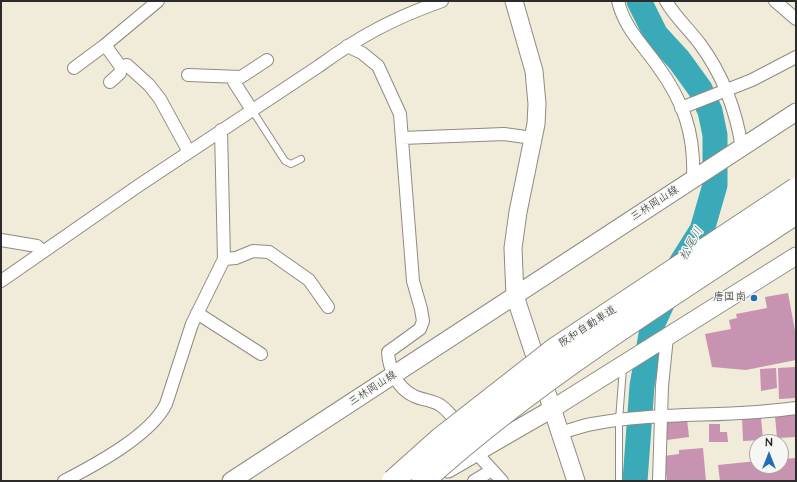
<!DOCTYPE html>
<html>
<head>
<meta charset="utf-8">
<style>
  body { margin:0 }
  #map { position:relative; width:797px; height:482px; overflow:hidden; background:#f1ebd9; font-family:"Architects Daughter",sans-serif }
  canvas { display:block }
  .frame { position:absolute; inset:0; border:2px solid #2b2b2b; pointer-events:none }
  .north { position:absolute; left:749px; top:434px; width:40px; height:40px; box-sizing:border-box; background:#f6f6f2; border:1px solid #a5a5a2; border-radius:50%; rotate:0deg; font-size:11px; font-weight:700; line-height:16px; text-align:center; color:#2b2b2b }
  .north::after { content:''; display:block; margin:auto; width:14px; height:18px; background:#1f6fb2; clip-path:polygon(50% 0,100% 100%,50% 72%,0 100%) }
</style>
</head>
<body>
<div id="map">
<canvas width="797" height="482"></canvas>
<div class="frame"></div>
<div class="north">N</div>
</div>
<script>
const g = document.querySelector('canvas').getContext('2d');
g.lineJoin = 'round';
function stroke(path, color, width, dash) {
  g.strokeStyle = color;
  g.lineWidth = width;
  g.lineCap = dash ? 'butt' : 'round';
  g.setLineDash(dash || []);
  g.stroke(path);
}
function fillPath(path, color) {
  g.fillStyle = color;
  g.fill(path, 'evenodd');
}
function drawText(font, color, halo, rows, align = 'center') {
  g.font = font + ' "Architects Daughter","Klee One",sans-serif';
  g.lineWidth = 3;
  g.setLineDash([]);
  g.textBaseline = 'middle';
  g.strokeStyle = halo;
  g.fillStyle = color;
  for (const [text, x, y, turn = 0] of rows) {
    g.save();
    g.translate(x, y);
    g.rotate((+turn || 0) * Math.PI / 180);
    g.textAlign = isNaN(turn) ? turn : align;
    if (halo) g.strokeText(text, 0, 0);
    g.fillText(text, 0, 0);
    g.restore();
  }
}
stroke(new Path2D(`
  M 635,481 L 642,386 L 653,323 L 680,265 L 702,230 L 715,185 L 715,135 L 710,111 L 700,89 L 679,60 L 656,35 L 639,1`), '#3aaab9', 25);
fillPath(new Path2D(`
  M 788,293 L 796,336 L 796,360 L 746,370 L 712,367 L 705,334 L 731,329 L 729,320 L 737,318 L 736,314 L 767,308 L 765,297 Z
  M 796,367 L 796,398 L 779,399 L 778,368 Z
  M 776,368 L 777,388 L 761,391 L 760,369 Z
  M 796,414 L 796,437 L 777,438 L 775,416 Z
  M 761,417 L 763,440 L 743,441 L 742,418 Z
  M 687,419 L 689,437 L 667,440 L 665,422 Z
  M 709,424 L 720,424 L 720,432 L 727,432 L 728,442 L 709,442 Z
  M 703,448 L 706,481 L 667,481 L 664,456 L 679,454 L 679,450 Z
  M 796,458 L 796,481 L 720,481 L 718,465 L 757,461 L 757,466 L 781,466 L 781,459 Z`), '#c793b1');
const service = new Path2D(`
  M 252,110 L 285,161 L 291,164 L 301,159
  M 619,481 L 619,420 L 623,368`);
const minor = new Path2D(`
  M 618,1 C 624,27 642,44 657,65 C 684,102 695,134 693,179
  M 666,1 C 675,17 689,29 700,44 C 723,75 736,110 742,148
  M 775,1 L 796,19
  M 347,46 L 362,53 L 378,66 L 400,114 L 413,281 L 421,309 L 423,321 L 420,329 L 388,352 C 389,369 397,388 414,396 C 422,400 432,400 440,405 C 449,411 455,420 461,428
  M 121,67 L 127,65 L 149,85 L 160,99 L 189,152
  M 74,68 L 105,45
  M 188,75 L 241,77 L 267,60
  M 234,77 L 234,82 L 252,110
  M 110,82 L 120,73 L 121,67 L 105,45 L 158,1
  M 681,108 L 752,80 L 796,57
  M 402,138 L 504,134 L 533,138
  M 1,240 L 37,246 L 43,252
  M 224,259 L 236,258 L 253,251 L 269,252 L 309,280 L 328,307
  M 1,281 L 138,186 L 319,66 C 360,36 394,18 442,1
  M 197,313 L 261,354
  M 560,433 C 571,430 581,426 592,424 C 659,411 729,418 796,408
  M 472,448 L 502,481
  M 64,481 C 95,465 151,435 166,404 L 192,324 L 224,259 L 221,130
  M 474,481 L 492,470
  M 659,481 L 662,386 L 667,337`);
const secondary = new Path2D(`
  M 514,1 L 534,71 L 537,104 L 536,124 L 518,212 L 513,248 L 515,296 L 576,481
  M 448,469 L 552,409 L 796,256
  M 231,481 L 796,112`);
stroke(service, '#8e8b82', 8);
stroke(minor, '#8e8b82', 14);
stroke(secondary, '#8e8b82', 19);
stroke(service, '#fff', 6);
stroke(minor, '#fff', 12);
stroke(secondary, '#fff', 17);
const motorwayBridge = new Path2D(`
  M 393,481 L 440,439 L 555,349 L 796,189
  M 423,481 C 536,378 669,298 796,213`);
stroke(motorwayBridge, '#8e8b82', 24, []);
stroke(motorwayBridge, '#fff', 22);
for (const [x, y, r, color] of [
  [754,298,4,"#1f6fb2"]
]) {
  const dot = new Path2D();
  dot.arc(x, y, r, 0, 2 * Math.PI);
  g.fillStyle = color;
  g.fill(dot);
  stroke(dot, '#f6f6f2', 1.5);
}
drawText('11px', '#2b2b2b', '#f6f6f2', [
  ["三林岡山線",655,204,-33],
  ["阪和自動車道",588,327,-33],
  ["三林岡山線",373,389,-33]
]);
drawText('11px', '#2b2b2b', '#f6f6f2', [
  ["唐国南",746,298]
], 'right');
drawText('italic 12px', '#315e64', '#f6f6f2', [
  ["松尾川",692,244,-61]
]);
</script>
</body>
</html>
